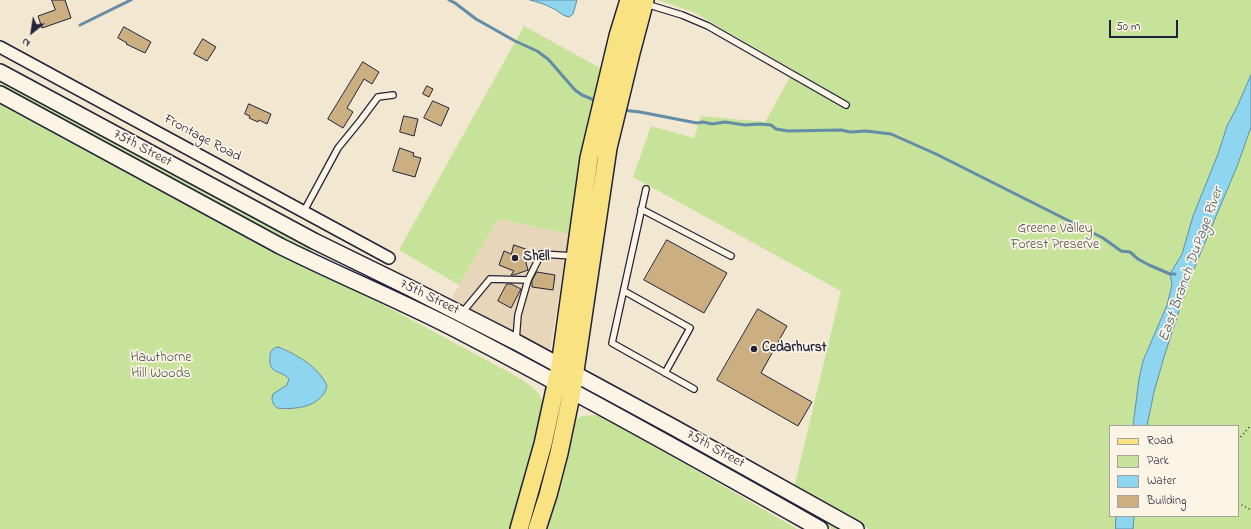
<!DOCTYPE html>
<html>
<head>
<meta charset="utf-8">
<style>
  body { margin:0 }
  #map { position:relative; width:1251px; height:529px; overflow:hidden; background:#f2e7d1; font-family:"Indie Flower",sans-serif }
  canvas { display:block }
  .legend { position:absolute; left:1109px; top:425px; width:130px; height:92px; box-sizing:border-box; background:#fcf5e5; border:1px solid #a5a1a1; margin:0; padding:5px 7px; list-style:none; font-size:12px; color:#22223b }
  .legend li { display:flex; align-items:center; gap:8px; height:20px }
  .legend b { width:20px; border:1px solid #a5a1a1 }
  .north { position:absolute; left:12px; top:12px; width:40px; height:40px; -webkit-text-stroke:3px #fcf5e5; paint-order:stroke; rotate:210deg; font-size:11px; font-weight:700; line-height:16px; text-align:center; color:#22223b }
  .north::after { content:''; display:block; margin:auto; width:14px; height:18px; background:#22223b; clip-path:polygon(50% 0,100% 100%,50% 72%,0 100%) }
  .scale { position:absolute; left:1109px; top:20px; width:69px; height:18px; box-sizing:border-box; border:2px solid #22223b; border-top:0; padding-left:5px; font-size:12px; line-height:14px; white-space:nowrap; color:#22223b; -webkit-text-stroke:3px #fcf5e5; paint-order:stroke }
</style>
</head>
<body>
<div id="map">
<canvas width="1251" height="529"></canvas>
<ul class="legend">
<li><b style="height:5px;background:#f8e281"></b>Road</li>
<li><b style="height:11px;background:#c7e39a"></b>Park</li>
<li><b style="height:11px;background:#8ed5ef"></b>Water</li>
<li><b style="height:11px;background:#ccaf81"></b>Building</li>
</ul>
<div class="north">N</div>
<div class="scale">50 m</div>
</div>
<script>
const g = document.querySelector('canvas').getContext('2d');
g.lineJoin = 'round';
function fillPath(path, color) {
  g.fillStyle = color;
  g.fill(path, 'evenodd');
}
function stroke(path, color, width, dash) {
  g.strokeStyle = color;
  g.lineWidth = width;
  g.lineCap = dash ? 'butt' : 'round';
  g.setLineDash(dash || []);
  g.stroke(path);
}
function drawText(font, color, halo, rows, align = 'center') {
  g.font = font + ' "Indie Flower",sans-serif';
  g.lineWidth = 3.5;
  g.setLineDash([]);
  g.textBaseline = 'middle';
  g.strokeStyle = halo;
  g.fillStyle = color;
  for (const [text, x, y, turn = 0] of rows) {
    g.save();
    g.translate(x, y);
    g.rotate((+turn || 0) * Math.PI / 180);
    g.textAlign = isNaN(turn) ? turn : align;
    if (halo) g.strokeText(text, 0, 0);
    g.fillText(text, 0, 0);
    g.restore();
  }
}
fillPath(new Path2D(`
  M 498,219 L 569,234 L 550,350 L 450,301 Z`), '#e7d6b9');
fillPath(new Path2D(`
  M 658,0 L 1251,0 L 1251,529 L 869,529 L 794,488 L 841,291 L 633,177 L 651,126 L 694,138 L 701,116 L 765,122 L 794,70 L 693,12 ZM 1110,426 L 1238,426 L 1238,516 L 1110,516 Z
  M 524,26 L 602,69 L 582,152 L 569,234 L 498,219 L 459,285 L 399,250 Z
  M 0,79 L 314,248 L 311,254 L 0,88 Z
  M 0,99 L 518,377 C 526,383 539,390 542,400 C 546,414 538,432 534,446 C 527,474 519,501 511,529 L 0,529 Z
  M 596,415 L 606,418 L 797,529 L 545,529 L 571,423 L 582,416 Z
  M 688,446 L 762,483 L 843,529 L 832,529 L 688,447 Z`), '#c7e39a');
const water = new Path2D(`
  M 530,0 L 577,0 L 573,14 L 569,17 C 562,16 558,10 552,8 C 545,4 537,2 530,0 Z
  M 1251,75 L 1251,127 L 1238,164 L 1196,264 L 1181,305 L 1164,357 L 1154,392 L 1147,426 L 1133,426 L 1139,379 L 1143,361 L 1167,305 L 1172,285 L 1170,274 L 1182,254 L 1193,216 L 1218,154 L 1227,126 L 1237,107 Z
  M 278,347 C 296,354 319,367 327,386 C 322,407 295,410 277,408 C 272,403 271,400 273,394 L 287,385 L 289,379 C 280,369 268,375 270,356 C 270,351 273,348 278,347 Z
  M 1116,516 L 1134,516 L 1133,529 L 1116,529 Z`);
fillPath(water, '#8ed5ef');
stroke(water, '#638da7', 1);
stroke(new Path2D(`
  M 449,0 L 455,3 L 476,19 L 515,41 L 537,51 L 548,59 L 575,90 L 582,95 L 594,100
  M 80,25 L 131,0
  M 622,110 L 640,112 L 697,123 L 703,122 L 712,124 L 725,122 L 745,125 L 760,124 L 771,125 L 776,129 L 788,131 L 841,130 L 850,132 L 866,131 L 891,134 L 936,154 L 1103,238 L 1121,251 L 1130,252 L 1138,259 L 1149,265 L 1170,274 L 1175,274`), '#638da7', 3);
const building = new Path2D(`
  M 52,0 L 65,0 L 71,18 L 42,28 L 38,16 L 55,10 Z
  M 124,27 L 151,42 L 145,53 L 126,44 L 127,43 L 118,38 Z
  M 203,39 L 216,47 L 207,61 L 194,54 Z
  M 363,62 L 379,72 L 372,84 L 364,79 L 347,108 L 353,112 L 343,128 L 328,119 Z
  M 427,86 L 433,89 L 429,97 L 423,94 Z
  M 433,101 L 449,108 L 441,126 L 424,118 Z
  M 249,104 L 271,114 L 267,124 L 259,120 L 258,122 L 249,118 L 250,116 L 245,114 Z
  M 404,116 L 418,119 L 414,136 L 400,132 Z
  M 400,148 L 414,153 L 413,156 L 421,158 L 415,177 L 393,171 Z
  M 667,240 L 727,273 L 704,313 L 644,280 Z
  M 514,245 L 531,251 L 526,263 L 528,270 L 514,275 L 511,275 L 514,271 L 499,265 L 504,251 L 511,254 Z
  M 537,272 L 555,275 L 553,290 L 532,287 L 532,281 Z
  M 507,284 L 511,284 L 521,289 L 511,308 L 498,301 Z
  M 758,309 L 787,326 L 761,373 L 812,402 L 798,426 L 717,380 Z`);
fillPath(building, '#ccaf81');
stroke(building, '#22223b', 1);
const lane = new Path2D(`
  M 646,4 L 682,15 L 708,26 L 846,105
  M 646,189 L 612,343 L 694,389
  M 641,209 L 731,256
  M 304,211 L 338,148 L 360,121 L 378,97 L 393,95
  M 624,291 L 690,328 L 665,373
  M 461,314 L 490,279 L 528,280
  M 516,340 L 518,315 L 528,280 L 541,254 L 574,256`);
const street = new Path2D(`
  M 0,47 L 389,258`);
const secondary = new Path2D(`
  M 0,72 L 314,241 L 410,288 L 516,342 L 673,427 L 856,529
  M 0,94 L 280,246 C 338,275 399,300 457,330 C 580,394 700,461 820,529`);
const primary = new Path2D(`
  M 519,529 L 543,444 L 560,366 L 589,158 L 618,36 L 629,0
  M 537,529 L 548,495 L 559,453 L 572,391 L 608,148 L 631,53 L 645,0`);
stroke(lane, '#22223b', 8);
stroke(street, '#22223b', 14);
stroke(secondary, '#22223b', 18);
stroke(primary, '#22223b', 20);
stroke(new Path2D(`
  M 1238,440 L 1251,425
  M 1238,503 L 1251,510`), '#22223b', 1.5, [1, 3]);
stroke(lane, '#fcf5e5', 5.5);
stroke(street, '#fcf5e5', 11);
stroke(secondary, '#fcf5e5', 15);
stroke(primary, '#f8e281', 17);
for (const [x, y, r, color] of [
  [515,258,4,"#22223b"],
  [754,349,4,"#22223b"]
]) {
  const dot = new Path2D();
  dot.arc(x, y, r, 0, 2 * Math.PI);
  g.fillStyle = color;
  g.fill(dot);
  stroke(dot, '#fcf5e5', 1.5);
}
drawText('14px', '#22223b', '#fcf5e5', [
  ["Frontage Road",202,139,28],
  ["75th Street",142,149,28],
  ["75th Street",429,298,26],
  ["75th Street",715,450,29]
]);
drawText('14px', '#4b5253', '#fcf5e5', [
  ["Greene Valley",1055,230],
  ["Forest Preserve",1055,246],
  ["Hawthorne",161,359],
  ["Hill Woods",161,375]
]);
drawText('bold 14px', '#22223b', '#fcf5e5', [
  ["Shell",523,258],
  ["Cedarhurst",762,349]
], 'left');
drawText('italic 15px', '#425871', '#fcf5e5', [
  ["East Branch DuPage River",1192,265,-70]
]);
</script>
</body>
</html>
